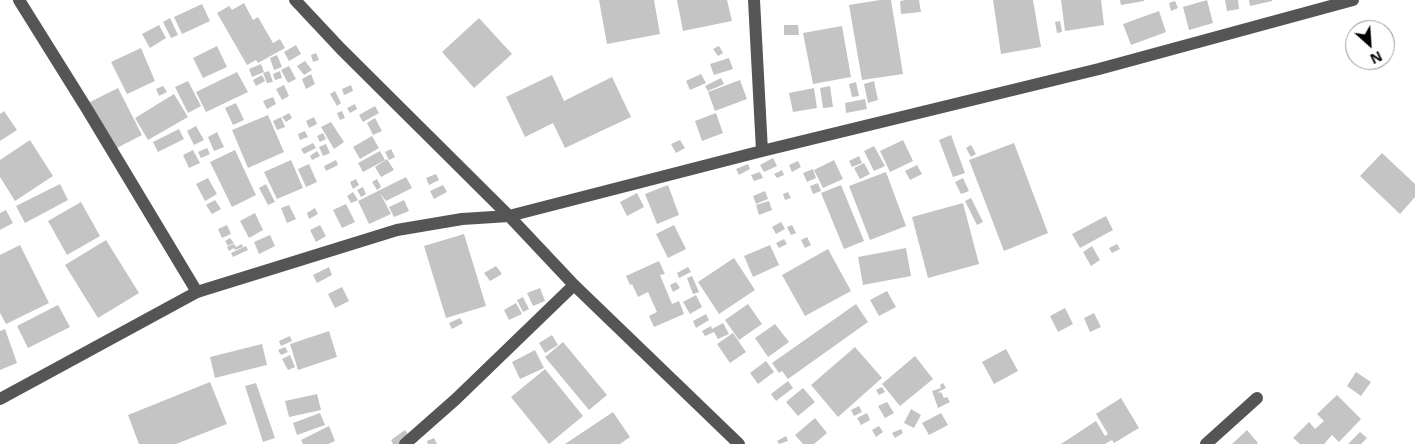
<!DOCTYPE html>
<html>
<head>
<meta charset="utf-8">
<style>
  body { margin:0 }
  #map { position:relative; width:1415px; height:444px; overflow:hidden; background:#fff; font-family:"Open Sans",sans-serif }
  canvas { display:block }
  .north { position:absolute; left:1345px; top:20px; width:50px; height:50px; box-sizing:border-box; background:#fff; border:1px solid #999; border-radius:50%; rotate:154deg; font-size:14px; font-weight:700; line-height:20px; text-align:center; color:#000 }
  .north::after { content:''; display:block; margin:auto; width:18px; height:22px; background:#000; clip-path:polygon(50% 0,100% 100%,50% 72%,0 100%) }
</style>
</head>
<body>
<div id="map">
<canvas width="1415" height="444"></canvas>
<div class="north">N</div>
</div>
<script>
const g = document.querySelector('canvas').getContext('2d');
g.lineJoin = 'round';
function fillPath(path, color) {
  g.fillStyle = color;
  g.fill(path, 'evenodd');
}
function stroke(path, color, width, dash) {
  g.strokeStyle = color;
  g.lineWidth = width;
  g.lineCap = dash ? 'butt' : 'round';
  g.setLineDash(dash || []);
  g.stroke(path);
}
fillPath(new Path2D(`
  M 599,0 L 654,0 L 660,34 L 607,44 Z
  M 677,0 L 727,0 L 732,21 L 683,31 Z
  M 880,0 L 891,0 L 903,74 L 862,80 L 849,5 Z
  M 906,0 L 919,0 L 921,12 L 901,14 L 900,1 Z
  M 993,0 L 1033,0 L 1041,47 L 1001,54 Z
  M 1061,0 L 1101,0 L 1104,25 L 1065,31 Z
  M 1120,0 L 1144,0 L 1144,1 L 1121,5 Z
  M 1207,0 L 1213,23 L 1189,30 L 1183,7 Z
  M 1225,0 L 1238,0 L 1239,9 L 1227,11 Z
  M 1249,0 L 1272,0 L 1272,1 L 1250,6 Z
  M 1175,1 L 1178,8 L 1171,11 L 1169,3 Z
  M 244,3 L 253,20 L 258,17 L 273,43 L 280,39 L 285,48 L 258,63 L 256,60 L 247,65 L 217,13 L 229,6 L 232,10 Z
  M 202,4 L 210,21 L 182,34 L 174,17 Z
  M 1159,11 L 1166,32 L 1131,45 L 1123,24 Z
  M 170,18 L 178,35 L 171,38 L 163,22 Z
  M 479,18 L 512,54 L 474,88 L 442,52 Z
  M 1060,21 L 1062,32 L 1057,33 L 1055,22 Z
  M 159,25 L 166,38 L 150,48 L 142,34 Z
  M 784,25 L 798,25 L 799,35 L 784,35 Z
  M 842,26 L 851,77 L 813,84 L 803,33 Z
  M 296,45 L 301,54 L 289,61 L 284,52 Z
  M 217,46 L 227,67 L 203,78 L 193,58 Z
  M 719,46 L 723,53 L 718,56 L 713,49 Z
  M 141,48 L 155,81 L 127,94 L 111,62 Z
  M 316,53 L 319,60 L 313,62 L 311,55 Z
  M 277,55 L 282,67 L 274,70 L 270,58 Z
  M 729,58 L 733,69 L 714,75 L 710,64 Z
  M 305,61 L 312,70 L 304,75 L 297,66 Z
  M 261,64 L 264,72 L 252,77 L 249,69 Z
  M 289,66 L 296,79 L 288,83 L 281,70 Z
  M 269,71 L 273,82 L 267,83 L 263,73 Z
  M 280,71 L 282,78 L 275,80 L 273,74 Z
  M 237,72 L 248,92 L 206,112 L 196,92 Z
  M 311,74 L 315,84 L 306,89 L 302,79 Z
  M 701,74 L 706,83 L 690,90 L 686,81 Z
  M 262,75 L 265,81 L 256,86 L 253,80 Z
  M 552,75 L 564,101 L 612,77 L 631,117 L 565,148 L 553,123 L 525,137 L 506,97 Z
  M 721,78 L 724,84 L 708,91 L 705,86 Z
  M 740,80 L 747,99 L 715,111 L 708,92 Z
  M 188,81 L 201,106 L 188,113 L 175,87 Z
  M 874,81 L 878,100 L 868,103 L 864,84 Z
  M 856,82 L 859,96 L 852,97 L 849,84 Z
  M 284,85 L 289,96 L 282,100 L 276,89 Z
  M 351,85 L 353,91 L 344,95 L 342,89 Z
  M 163,86 L 167,92 L 159,96 L 156,89 Z
  M 830,86 L 833,107 L 823,108 L 820,88 Z
  M 118,88 L 142,135 L 113,150 L 90,102 Z
  M 814,88 L 817,108 L 793,112 L 789,93 Z
  M 335,91 L 341,103 L 337,106 L 330,94 Z
  M 174,94 L 188,117 L 148,140 L 135,118 Z
  M 273,97 L 276,104 L 267,109 L 263,101 Z
  M 865,99 L 867,109 L 846,113 L 845,103 Z
  M 236,103 L 244,120 L 233,125 L 225,108 Z
  M 355,104 L 357,109 L 350,113 L 347,108 Z
  M 375,106 L 379,113 L 363,122 L 359,115 Z
  M 4,111 L 17,130 L 0,141 L 0,114 Z
  M 342,111 L 345,118 L 340,120 L 337,113 Z
  M 289,113 L 292,118 L 286,122 L 282,117 Z
  M 716,113 L 723,133 L 702,141 L 695,121 Z
  M 268,115 L 284,152 L 248,168 L 232,130 Z
  M 281,117 L 285,127 L 277,130 L 273,121 Z
  M 314,117 L 317,124 L 309,128 L 306,121 Z
  M 375,118 L 382,131 L 373,135 L 367,123 Z
  M 331,122 L 344,142 L 334,149 L 321,127 Z
  M 196,126 L 204,140 L 194,145 L 187,131 Z
  M 179,129 L 184,139 L 158,152 L 153,142 Z
  M 305,131 L 308,137 L 300,140 L 298,134 Z
  M 217,132 L 224,147 L 214,151 L 208,137 Z
  M 323,133 L 326,139 L 320,142 L 317,136 Z
  M 951,135 L 965,173 L 953,177 L 939,140 Z
  M 372,136 L 379,148 L 360,159 L 353,147 Z
  M 30,140 L 53,176 L 15,201 L 0,177 L 0,160 Z
  M 680,140 L 685,148 L 676,153 L 671,144 Z
  M 903,140 L 913,161 L 890,172 L 880,151 Z
  M 313,143 L 316,148 L 304,154 L 301,149 Z
  M 1014,143 L 1048,233 L 1004,251 L 969,160 Z
  M 326,144 L 330,153 L 323,156 L 319,147 Z
  M 971,145 L 976,154 L 971,157 L 966,148 Z
  M 874,146 L 885,166 L 874,171 L 864,151 Z
  M 207,148 L 210,154 L 201,158 L 198,152 Z
  M 391,149 L 395,157 L 389,160 L 385,152 Z
  M 193,150 L 200,163 L 189,168 L 183,155 Z
  M 235,150 L 256,195 L 232,207 L 210,162 Z
  M 317,151 L 320,156 L 312,160 L 310,156 Z
  M 380,151 L 385,160 L 363,172 L 358,163 Z
  M 1382,153 L 1415,184 L 1415,197 L 1400,214 L 1360,176 Z
  M 859,156 L 862,163 L 852,167 L 849,161 Z
  M 773,158 L 777,166 L 764,172 L 760,165 Z
  M 387,159 L 394,170 L 381,177 L 375,167 Z
  M 291,160 L 303,188 L 277,199 L 264,172 Z
  M 336,160 L 338,165 L 326,171 L 324,166 Z
  M 834,160 L 843,179 L 823,188 L 814,170 Z
  M 798,161 L 801,167 L 792,172 L 789,165 Z
  M 864,163 L 870,174 L 860,179 L 854,168 Z
  M 309,164 L 317,182 L 306,187 L 298,169 Z
  M 748,164 L 750,169 L 739,175 L 736,169 Z
  M 917,165 L 922,174 L 910,180 L 905,171 Z
  M 813,169 L 816,178 L 807,182 L 803,173 Z
  M 782,170 L 784,175 L 777,178 L 774,174 Z
  M 760,172 L 763,178 L 754,181 L 751,175 Z
  M 886,172 L 906,226 L 870,240 L 849,186 Z
  M 436,174 L 439,180 L 429,185 L 426,178 Z
  M 406,177 L 412,188 L 386,201 L 380,193 L 391,214 L 369,224 L 358,201 Z
  M 208,178 L 217,194 L 205,201 L 196,184 Z
  M 963,178 L 969,191 L 961,194 L 955,182 Z
  M 356,179 L 359,185 L 353,189 L 350,182 Z
  M 377,179 L 381,187 L 377,190 L 372,182 Z
  M 818,183 L 821,191 L 813,194 L 810,186 Z
  M 60,184 L 68,200 L 25,223 L 16,206 Z
  M 266,184 L 275,202 L 268,205 L 259,188 Z
  M 443,185 L 447,192 L 434,199 L 430,191 Z
  M 668,185 L 679,215 L 657,224 L 645,194 Z
  M 841,185 L 864,241 L 844,249 L 821,193 Z
  M 363,187 L 366,194 L 361,197 L 357,190 Z
  M 765,191 L 768,199 L 756,204 L 753,196 Z
  M 353,192 L 358,200 L 351,203 L 347,196 Z
  M 788,192 L 791,198 L 785,200 L 783,194 Z
  M 637,193 L 644,207 L 627,216 L 620,202 Z
  M 971,198 L 983,222 L 977,225 L 965,201 Z
  M 215,200 L 221,209 L 212,214 L 206,205 Z
  M 404,200 L 409,211 L 394,217 L 389,207 Z
  M 769,201 L 772,210 L 759,215 L 756,205 Z
  M 81,202 L 100,236 L 67,255 L 48,221 Z
  M 963,203 L 979,264 L 928,278 L 912,217 Z
  M 346,204 L 355,222 L 342,228 L 333,210 Z
  M 289,205 L 296,219 L 287,223 L 281,208 Z
  M 315,208 L 318,214 L 309,219 L 307,213 Z
  M 6,210 L 13,223 L 0,230 L 0,213 Z
  M 255,213 L 263,230 L 249,238 L 240,221 Z
  M 1106,216 L 1113,230 L 1080,248 L 1072,234 Z
  M 781,222 L 785,229 L 776,234 L 772,227 Z
  M 227,225 L 231,234 L 222,238 L 218,229 Z
  M 320,225 L 326,236 L 316,242 L 310,230 Z
  M 674,225 L 686,249 L 668,258 L 656,234 Z
  M 792,225 L 796,233 L 791,235 L 787,227 Z
  M 464,234 L 486,306 L 446,318 L 424,246 Z
  M 270,235 L 275,246 L 259,254 L 254,242 Z
  M 807,237 L 811,245 L 805,248 L 801,240 Z
  M 230,238 L 234,243 L 228,246 L 225,241 Z
  M 784,239 L 787,244 L 779,248 L 776,243 Z
  M 106,240 L 139,293 L 98,318 L 65,265 Z
  M 234,244 L 236,247 L 242,244 L 243,247 L 235,250 L 234,248 L 229,251 L 227,247 Z
  M 1117,244 L 1120,249 L 1112,253 L 1109,248 Z
  M 20,245 L 49,303 L 6,324 L 0,313 L 0,255 Z
  M 770,245 L 779,265 L 753,277 L 744,256 Z
  M 246,246 L 248,250 L 233,257 L 231,253 Z
  M 1092,246 L 1100,260 L 1091,266 L 1083,252 Z
  M 906,248 L 911,276 L 863,285 L 858,257 Z
  M 828,249 L 851,291 L 805,316 L 782,275 Z
  M 734,258 L 755,290 L 719,314 L 698,282 Z
  M 659,261 L 665,274 L 660,275 L 672,304 L 679,301 L 684,314 L 654,327 L 649,316 L 657,312 L 648,292 L 638,297 L 632,284 L 630,285 L 626,276 Z
  M 496,266 L 502,274 L 490,281 L 484,273 Z
  M 329,267 L 332,275 L 317,283 L 313,275 Z
  M 688,267 L 691,272 L 679,278 L 677,273 Z
  M 692,276 L 699,292 L 693,294 L 687,278 Z
  M 676,282 L 680,288 L 673,292 L 670,285 Z
  M 342,287 L 349,301 L 335,308 L 328,294 Z
  M 540,288 L 545,301 L 533,306 L 527,293 Z
  M 887,291 L 896,307 L 879,316 L 870,300 Z
  M 696,295 L 702,307 L 690,314 L 683,302 Z
  M 523,297 L 529,309 L 523,312 L 517,300 Z
  M 516,303 L 522,314 L 509,320 L 504,310 Z
  M 748,304 L 762,324 L 739,340 L 725,320 Z
  M 856,304 L 868,322 L 788,379 L 782,371 L 779,373 L 772,363 Z
  M 58,305 L 70,327 L 28,348 L 17,326 Z
  M 1065,308 L 1073,324 L 1058,332 L 1050,316 Z
  M 1094,313 L 1101,327 L 1090,332 L 1084,318 Z
  M 706,314 L 709,320 L 696,328 L 693,321 Z
  M 460,318 L 463,323 L 452,329 L 449,323 Z
  M 723,323 L 729,334 L 718,339 L 714,332 L 705,336 L 702,331 L 711,326 L 712,329 Z
  M 775,324 L 789,342 L 768,357 L 755,338 Z
  M 5,329 L 17,363 L 0,370 L 0,331 Z
  M 329,331 L 337,357 L 298,370 L 290,344 Z
  M 733,333 L 746,352 L 730,363 L 717,344 Z
  M 552,335 L 558,345 L 545,353 L 539,343 Z
  M 290,336 L 292,341 L 281,346 L 279,341 Z
  M 563,342 L 607,395 L 589,410 L 545,357 Z
  M 262,344 L 267,365 L 215,378 L 210,357 Z
  M 285,347 L 288,352 L 281,355 L 278,350 Z
  M 855,347 L 882,378 L 838,417 L 811,385 Z
  M 1006,349 L 1018,371 L 994,384 L 982,362 Z
  M 535,350 L 544,368 L 520,379 L 512,362 Z
  M 290,355 L 295,367 L 288,370 L 282,359 Z
  M 915,356 L 933,379 L 900,406 L 882,384 Z
  M 766,361 L 774,372 L 758,384 L 750,373 Z
  M 545,369 L 583,416 L 549,444 L 511,397 Z
  M 1356,372 L 1371,382 L 1361,396 L 1347,386 Z
  M 788,381 L 793,388 L 776,401 L 771,394 Z
  M 210,382 L 227,424 L 176,444 L 139,444 L 128,415 Z
  M 256,383 L 275,438 L 263,442 L 245,386 Z
  M 943,383 L 946,388 L 938,392 L 939,393 L 941,392 L 944,398 L 947,397 L 950,402 L 938,408 L 932,391 L 941,388 L 940,385 Z
  M 882,387 L 885,392 L 879,395 L 876,390 Z
  M 803,388 L 815,402 L 798,416 L 786,402 Z
  M 317,394 L 321,410 L 289,417 L 285,401 Z
  M 1337,395 L 1361,419 L 1339,442 L 1332,435 L 1324,444 L 1300,444 L 1293,438 L 1309,422 L 1315,429 L 1324,421 L 1317,414 Z
  M 1121,398 L 1139,428 L 1114,443 L 1112,440 L 1105,444 L 1061,444 L 1096,421 L 1105,436 L 1108,434 L 1096,414 Z
  M 887,402 L 894,413 L 885,418 L 878,406 Z
  M 859,406 L 862,412 L 854,416 L 851,410 Z
  M 911,409 L 921,415 L 914,428 L 904,423 Z
  M 613,412 L 630,437 L 620,444 L 565,444 Z
  M 320,413 L 325,425 L 297,435 L 293,423 Z
  M 867,413 L 870,420 L 861,425 L 857,418 Z
  M 941,413 L 948,425 L 929,435 L 922,423 Z
  M 815,418 L 827,433 L 814,444 L 803,444 L 795,435 Z
  M 329,426 L 335,441 L 328,444 L 303,444 L 301,440 Z
  M 879,426 L 883,432 L 876,437 L 872,430 Z
  M 901,429 L 903,433 L 895,438 L 892,433 Z
  M 405,430 L 410,437 L 398,444 L 393,444 L 391,440 Z
  M 1247,430 L 1258,443 L 1257,444 L 1232,444 Z
  M 1360,432 L 1367,438 L 1361,444 L 1348,444 Z
  M 786,436 L 788,441 L 779,444 L 777,441 Z
  M 434,438 L 437,444 L 428,444 L 427,441 Z`), '#c4c4c4');
stroke(new Path2D(`
  M 19,0 L 87,109 L 197,292
  M 295,0 L 341,49 L 509,216 L 574,285 L 739,444
  M 754,0 L 762,151
  M 0,399 L 197,292 L 397,230 L 462,219 L 509,216 L 762,151 L 1099,69 L 1353,0
  M 405,444 L 456,399 L 574,285
  M 1206,444 L 1257,398`), '#555', 12);
</script>
</body>
</html>
